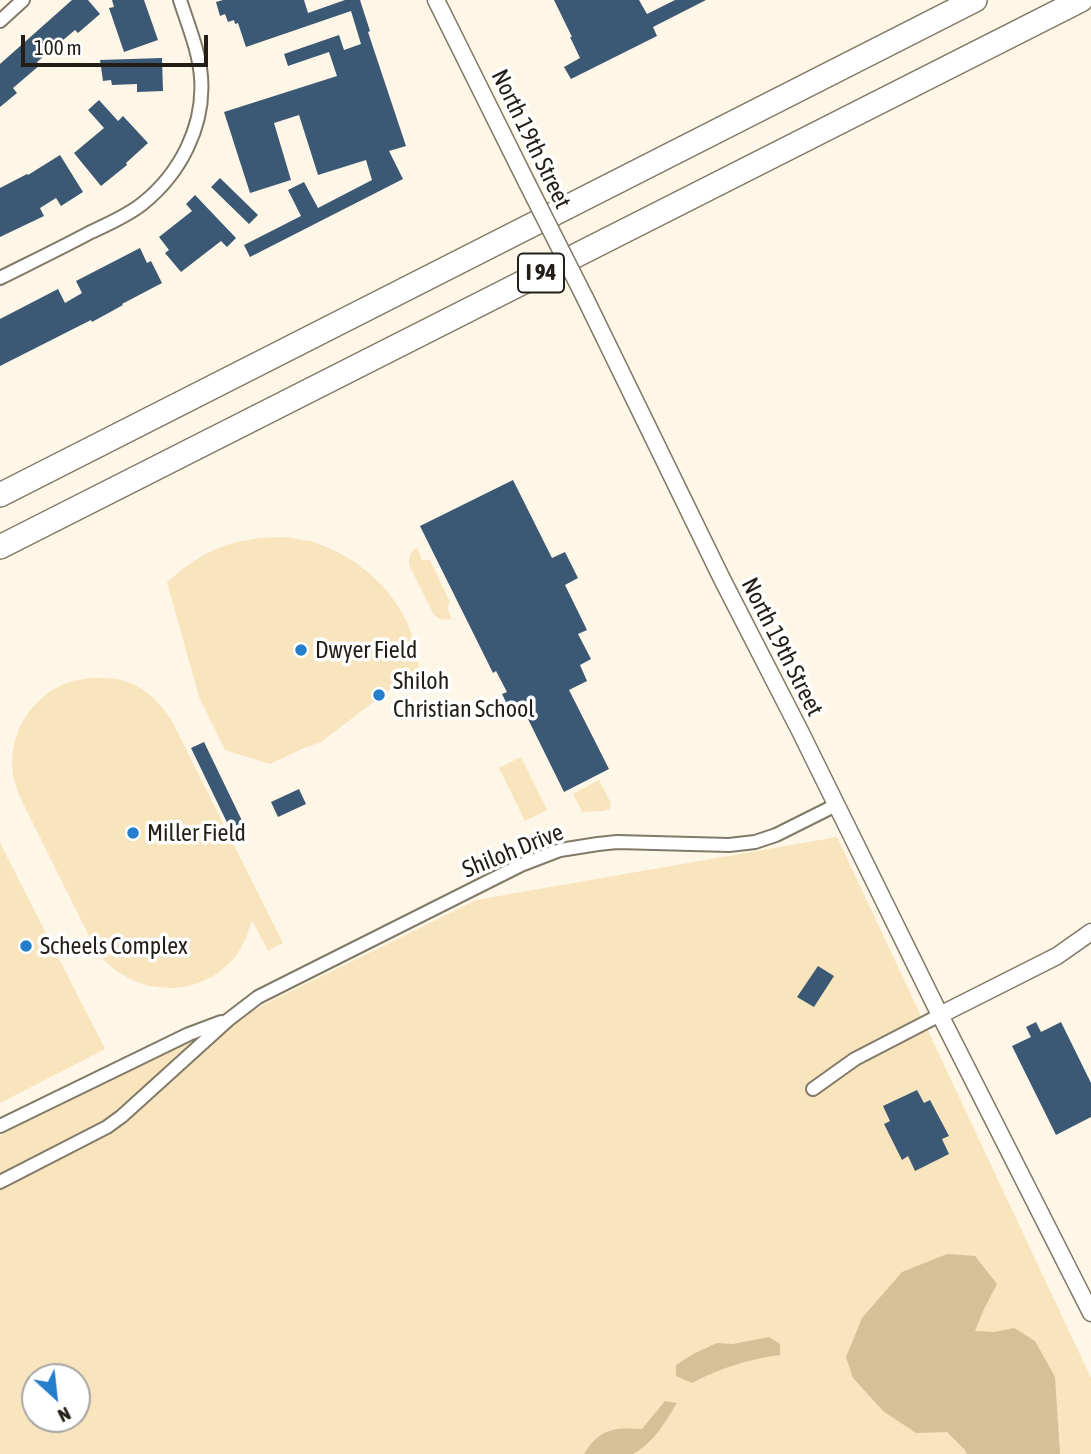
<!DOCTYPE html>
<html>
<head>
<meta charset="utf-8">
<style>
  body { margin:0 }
  #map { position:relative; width:1091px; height:1454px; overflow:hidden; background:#fef6e6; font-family:"Asap Condensed",sans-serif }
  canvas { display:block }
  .north { position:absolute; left:21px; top:1363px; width:70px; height:70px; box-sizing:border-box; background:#fff; border:2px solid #a7a5a3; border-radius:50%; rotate:153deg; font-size:19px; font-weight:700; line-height:28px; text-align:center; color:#231f18 }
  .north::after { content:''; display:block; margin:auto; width:24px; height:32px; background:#237ecb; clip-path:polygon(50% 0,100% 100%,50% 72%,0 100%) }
  .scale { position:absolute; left:21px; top:35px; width:187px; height:32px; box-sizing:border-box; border:4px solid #231f18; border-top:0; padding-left:9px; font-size:21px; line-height:24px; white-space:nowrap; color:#231f18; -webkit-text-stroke:5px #fff; paint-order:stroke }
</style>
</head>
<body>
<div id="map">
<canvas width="1091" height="1454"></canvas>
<div class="north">N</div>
<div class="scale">100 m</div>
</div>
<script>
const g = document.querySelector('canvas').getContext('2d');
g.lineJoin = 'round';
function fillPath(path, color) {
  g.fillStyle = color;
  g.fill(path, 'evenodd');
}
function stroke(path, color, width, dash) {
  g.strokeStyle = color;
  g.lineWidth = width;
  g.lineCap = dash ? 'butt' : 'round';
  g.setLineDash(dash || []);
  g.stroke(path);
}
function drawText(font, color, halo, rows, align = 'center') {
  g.font = font + ' "Asap Condensed",sans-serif';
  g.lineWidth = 7;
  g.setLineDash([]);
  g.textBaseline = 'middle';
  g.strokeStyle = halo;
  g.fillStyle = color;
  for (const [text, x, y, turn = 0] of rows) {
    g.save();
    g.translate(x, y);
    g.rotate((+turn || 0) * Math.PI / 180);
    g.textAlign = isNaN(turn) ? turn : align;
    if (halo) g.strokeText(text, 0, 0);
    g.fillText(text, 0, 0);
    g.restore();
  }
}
fillPath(new Path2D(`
  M 284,537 C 295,539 307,540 317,543 C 359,559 397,590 412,635 C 415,645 417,656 419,667 L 321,742 L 302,749 L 270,764 L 225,750 L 199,697 L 167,582 C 206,548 233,538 284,537 Z
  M 417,548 L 422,560 L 430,560 L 450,602 L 447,608 L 452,619 L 442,620 L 434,615 L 409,565 C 409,558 409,552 417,548 Z
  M 93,678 C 102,678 113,678 121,680 C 144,686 160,702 172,721 L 283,943 L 268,951 L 252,920 C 248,933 243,947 234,958 C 200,998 141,997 105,961 C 100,956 96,949 93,944 L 19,795 C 17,788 14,781 13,774 C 7,736 30,697 67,683 C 75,680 85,679 93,678 Z
  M 521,757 L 547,810 L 525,821 L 499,768 Z
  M 599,780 L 611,803 L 610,809 L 604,811 L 582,812 L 573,794 Z
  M 837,837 L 1091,1378 L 1091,1454 L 0,1454 L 0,1135 L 476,900 ZM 35,1377 L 77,1377 L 77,1419 L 35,1419 Z
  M 0,843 L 105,1049 L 0,1103 Z`), '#f8e5bd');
fillPath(new Path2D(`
  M 947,1254 L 975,1256 L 997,1284 L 983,1311 L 975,1331 L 994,1332 L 1014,1328 L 1035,1341 L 1055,1377 L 1060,1454 L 967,1454 L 965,1450 L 947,1432 L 916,1433 L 883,1411 L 853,1378 L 846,1357 L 862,1318 L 902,1272 Z
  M 769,1337 L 780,1344 L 780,1355 C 753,1358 717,1369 692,1383 L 676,1376 L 676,1365 L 693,1354 L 717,1343 L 733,1344 Z
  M 665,1401 L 677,1403 C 665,1422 654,1443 633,1454 L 584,1454 C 599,1429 614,1427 642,1429 Z`), '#d5c198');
fillPath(new Path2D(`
  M 72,0 L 88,0 L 100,14 L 78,33 L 75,30 L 37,62 L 40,65 L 13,88 L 17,93 L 0,107 L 0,64 Z
  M 112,0 L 144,0 L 158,40 L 124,52 L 109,8 L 114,7 Z
  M 223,0 L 304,0 L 308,13 L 345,0 L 360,0 L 370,31 L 368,32 L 406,146 L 389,151 L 403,179 L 250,257 L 244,245 L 301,216 L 288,190 L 304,182 L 318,208 L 372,180 L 366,160 L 318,175 L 299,115 L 274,123 L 291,180 L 250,193 L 224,112 L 337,76 L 329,52 L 288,66 L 284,54 L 339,35 L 344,50 L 361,44 L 351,11 L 246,47 L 238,23 L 235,24 L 234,20 L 228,22 L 225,14 L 220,16 L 216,2 Z
  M 554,0 L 639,0 L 647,14 L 675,0 L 706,0 L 653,27 L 657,36 L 571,79 L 564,67 L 580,58 L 570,37 L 572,37 Z
  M 162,58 L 163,91 L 137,92 L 137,84 L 112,85 L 111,80 L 103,81 L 100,60 Z
  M 99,100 L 118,121 L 123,116 L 148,143 L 126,163 L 127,165 L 101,186 L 74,153 L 104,128 L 88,110 Z
  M 60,155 L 83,192 L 61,206 L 56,198 L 40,208 L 44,216 L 0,237 L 0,188 L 27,174 L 28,175 Z
  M 220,178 L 258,215 L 249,224 L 211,187 Z
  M 195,195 L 236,238 L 227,247 L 221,241 L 181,272 L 165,253 L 169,250 L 159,237 L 192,211 L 186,204 Z
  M 140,248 L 147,263 L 151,261 L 162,283 L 122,304 L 123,305 L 92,322 L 91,320 L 0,366 L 0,319 L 58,289 L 65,303 L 82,293 L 76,281 Z
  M 513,480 L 552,558 L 565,552 L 578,578 L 565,585 L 587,630 L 578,634 L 591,659 L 580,665 L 587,681 L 569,690 L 609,769 L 564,792 L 527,717 L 522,720 L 520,716 L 514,718 L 502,694 L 507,692 L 496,671 L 493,673 L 420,526 Z
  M 204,742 L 247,831 L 234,837 L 191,748 Z
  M 299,789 L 306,804 L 278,817 L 271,802 Z
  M 818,966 L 834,976 L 814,1007 L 797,997 Z
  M 1036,1022 L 1041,1032 L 1061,1022 L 1091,1083 L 1091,1117 L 1056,1135 L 1012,1046 L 1031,1037 L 1026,1027 Z
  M 917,1090 L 924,1103 L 930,1100 L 949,1136 L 942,1139 L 949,1154 L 915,1171 L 908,1156 L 902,1160 L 884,1124 L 890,1121 L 883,1106 Z`), '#3b5875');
const minor = new Path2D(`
  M 0,21 L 23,0
  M 0,278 C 30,263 61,248 91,232 C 108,224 127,216 142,204 C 180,174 205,126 201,77 C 199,51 188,25 180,0
  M 813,1089 L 855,1059 L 940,1015
  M 0,1126 L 189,1034 L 221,1022
  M 0,1182 L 107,1127 L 122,1116 L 228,1020 L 258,997 L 521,865 L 560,850 L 598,844 L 617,842 L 729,845 L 755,842 L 776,835 L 836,805`);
const tertiary = new Path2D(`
  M 436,0 L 527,183
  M 585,298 L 722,579 L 800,731 L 940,1015 L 1091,1313
  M 940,1015 L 1057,956 L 1091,932`);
const motorway = new Path2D(`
  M 0,495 L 975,0
  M 0,547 L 1081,0`);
stroke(minor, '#827a68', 16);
stroke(tertiary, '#827a68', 19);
stroke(motorway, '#827a68', 26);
stroke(minor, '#fff', 12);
stroke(tertiary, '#fff', 16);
stroke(motorway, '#fff', 23);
const tertiaryBridge = new Path2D(`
  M 527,183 L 585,298`);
stroke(tertiaryBridge, '#827a68', 19, []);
stroke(tertiaryBridge, '#fff', 16);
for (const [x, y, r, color] of [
  [301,650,7,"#237ecb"],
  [379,695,7,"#237ecb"],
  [133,833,7,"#237ecb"],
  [26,946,7,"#237ecb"]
]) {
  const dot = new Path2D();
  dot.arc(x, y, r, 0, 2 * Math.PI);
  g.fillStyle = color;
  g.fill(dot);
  stroke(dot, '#fff', 2.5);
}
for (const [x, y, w] of [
  [541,273,46]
]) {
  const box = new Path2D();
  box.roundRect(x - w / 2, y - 19.5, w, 39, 5);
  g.fillStyle = '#fff';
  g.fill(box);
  stroke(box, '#231f18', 2);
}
drawText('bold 23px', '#231f18', null, [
  ["I 94",541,273]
]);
drawText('24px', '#231f18', '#fff', [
  ["North 19th Street",531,139,64],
  ["North 19th Street",782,647,63],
  ["Shiloh Drive",513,851,-22]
]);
drawText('24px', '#231f18', '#fff', [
  ["Dwyer Field",315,650],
  ["Shiloh",393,681],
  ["Christian School",393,709],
  ["Miller Field",147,833],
  ["Scheels Complex",40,946]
], 'left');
</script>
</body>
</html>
